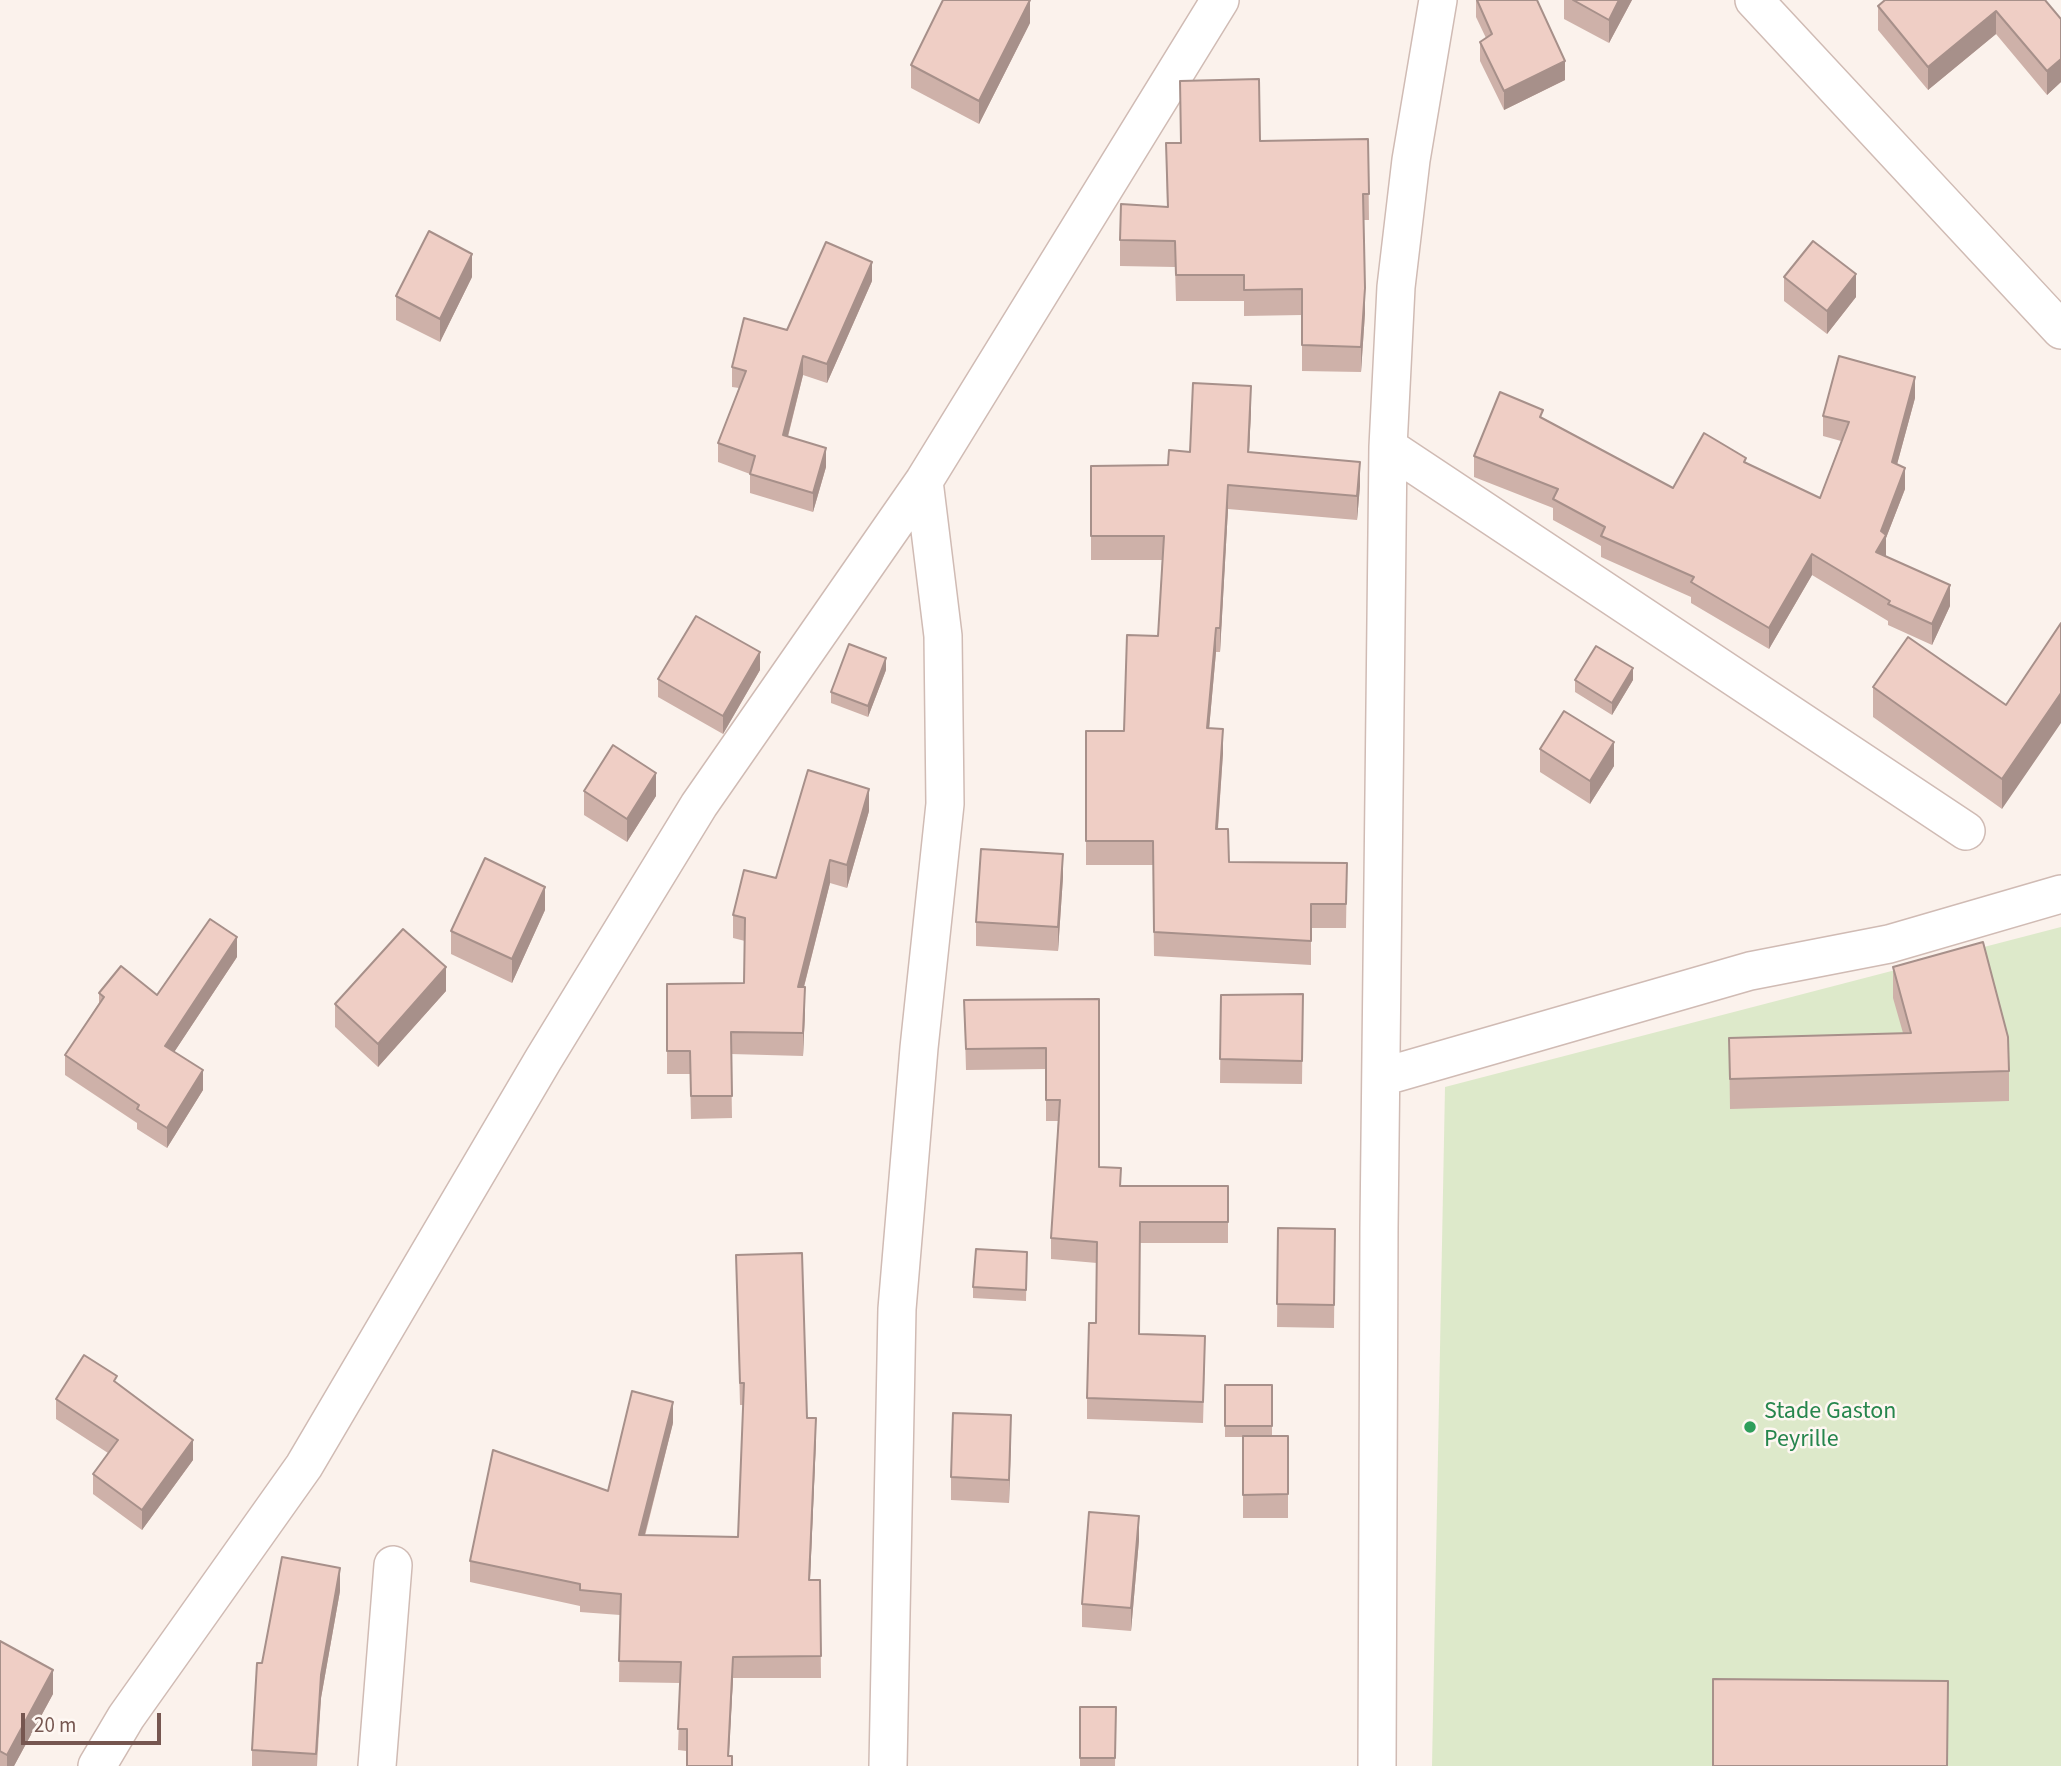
<!DOCTYPE html>
<html>
<head>
<meta charset="utf-8">
<style>
  body { margin:0 }
  #map { position:relative; width:2061px; height:1766px; overflow:hidden; background:#fbf2ec; font-family:"Source Sans 3",sans-serif }
  canvas { display:block }
  .scale { position:absolute; left:21px; top:1713px; width:140px; height:32px; box-sizing:border-box; border:4px solid #765650; border-top:0; padding-left:9px; font-size:21px; line-height:24px; white-space:nowrap; color:#765650; -webkit-text-stroke:5px #fef7f2; paint-order:stroke }
</style>
</head>
<body>
<div id="map">
<canvas width="2061" height="1766"></canvas>
<div class="scale">20 m</div>
</div>
<script>
const g = document.querySelector('canvas').getContext('2d');
g.lineJoin = 'round';
function fillPath(path, color) {
  g.fillStyle = color;
  g.fill(path, 'evenodd');
}
function stroke(path, color, width, dash) {
  g.strokeStyle = color;
  g.lineWidth = width;
  g.lineCap = dash ? 'butt' : 'round';
  g.setLineDash(dash || []);
  g.stroke(path);
}
function drawText(font, color, halo, rows, align = 'center') {
  g.font = font + ' "Source Sans 3",sans-serif';
  g.lineWidth = 5;
  g.setLineDash([]);
  g.textBaseline = 'middle';
  g.strokeStyle = halo;
  g.fillStyle = color;
  for (const [text, x, y, turn = 0] of rows) {
    g.save();
    g.translate(x, y);
    g.rotate((+turn || 0) * Math.PI / 180);
    g.textAlign = isNaN(turn) ? turn : align;
    if (halo) g.strokeText(text, 0, 0);
    g.fillText(text, 0, 0);
    g.restore();
  }
}
fillPath(new Path2D(`
  M 2061,927 L 2061,1766 L 1432,1766 L 1445,1087 Z`), '#dde9ca');
const minor = new Path2D(`
  M 1754,0 L 2061,330
  M 1388,447 L 1966,831
  M 1382,1077 L 1750,971 L 1889,944 L 2061,894
  M 97,1766 L 126,1717 L 304,1466 L 543,1060 L 699,805 L 924,481 L 1220,0
  M 377,1766 L 393,1565
  M 888,1766 L 897,1309 L 919,1048 L 945,804 L 943,636 L 924,481
  M 1377,1766 L 1379,1227 L 1388,447 L 1396,287 L 1411,160 L 1438,0`);
stroke(minor, '#d0bbb4', 40);
stroke(minor, '#fff', 37);
fillPath(new Path2D(`
  M 1476,0 L 1537,0 L 1565,80 L 1504,110 L 1480,61 L 1480,42 L 1486,38 L 1476,17 Z
  M 1564,0 L 1632,0 L 1609,43 L 1564,19 Z
  M 2045,0 L 2061,19 L 2061,82 L 2047,95 L 1996,34 L 1928,90 L 1878,30 L 1878,6 Z
  M 1030,23 L 979,124 L 911,88 L 911,65 Z
  M 1368,139 L 1369,220 L 1363,220 L 1365,313 L 1361,372 L 1302,371 L 1302,315 L 1244,316 L 1244,301 L 1176,301 L 1175,267 L 1120,266 L 1120,240 L 1167,207 L 1166,143 Z
  M 472,277 L 440,342 L 396,320 L 396,296 Z
  M 1784,277 L 1856,297 L 1827,334 L 1784,301 Z
  M 872,281 L 827,383 L 803,375 L 788,437 L 826,467 L 813,512 L 750,493 L 750,474 L 718,462 L 718,443 L 739,388 L 732,387 L 732,367 L 787,330 Z
  M 1915,398 L 1897,464 L 1905,489 L 1886,538 L 1886,556 L 1950,606 L 1932,645 L 1888,625 L 1888,621 L 1812,575 L 1769,649 L 1691,603 L 1691,597 L 1601,557 L 1601,546 L 1553,520 L 1553,508 L 1474,477 L 1474,456 L 1543,418 L 1673,488 L 1746,463 L 1820,498 L 1841,441 L 1823,436 L 1823,416 Z
  M 1251,410 L 1249,452 L 1360,486 L 1357,520 L 1228,509 L 1220,652 L 1216,652 L 1209,728 L 1223,753 L 1218,829 L 1229,862 L 1347,863 L 1346,928 L 1311,928 L 1311,965 L 1154,956 L 1153,865 L 1086,865 L 1086,731 L 1124,731 L 1158,636 L 1162,560 L 1091,560 L 1091,466 L 1168,465 Z
  M 760,670 L 723,734 L 658,697 L 658,679 Z
  M 886,670 L 868,717 L 831,703 L 831,692 Z
  M 1575,680 L 1633,680 L 1612,715 L 1575,692 Z
  M 1873,687 L 2006,705 L 2002,809 L 1873,717 Z
  M 1540,749 L 1614,766 L 1590,804 L 1540,772 Z
  M 584,791 L 656,796 L 627,842 L 584,815 Z
  M 869,811 L 847,888 L 830,883 L 804,987 L 805,1010 L 803,1056 L 731,1054 L 732,1118 L 691,1119 L 690,1074 L 667,1074 L 667,984 L 744,983 L 745,941 L 733,938 L 733,915 L 776,878 Z
  M 1063,877 L 1058,951 L 976,946 L 976,922 Z
  M 545,910 L 512,983 L 451,954 L 451,931 Z
  M 237,957 L 174,1052 L 203,1090 L 167,1148 L 137,1129 L 137,1123 L 65,1075 L 65,1055 L 99,1003 L 99,993 L 157,995 Z
  M 1893,967 L 2009,1071 L 2009,1101 L 1730,1109 L 1729,1038 L 1903,1033 L 1893,998 Z
  M 446,991 L 378,1067 L 335,1027 L 335,1004 Z
  M 1303,994 L 1302,1084 L 1220,1083 L 1221,995 Z
  M 1099,999 L 1099,1167 L 1121,1186 L 1228,1186 L 1228,1243 L 1140,1243 L 1139,1334 L 1205,1356 L 1203,1423 L 1087,1419 L 1087,1398 L 1096,1323 L 1097,1263 L 1051,1259 L 1051,1238 L 1058,1121 L 1046,1121 L 1046,1069 L 966,1070 L 964,1000 Z
  M 1278,1228 L 1335,1229 L 1334,1328 L 1277,1327 Z
  M 1027,1252 L 1026,1301 L 973,1298 L 973,1287 Z
  M 736,1255 L 816,1439 L 810,1580 L 820,1580 L 821,1678 L 733,1678 L 729,1756 L 678,1750 L 680,1683 L 619,1682 L 620,1615 L 580,1612 L 580,1606 L 470,1582 L 470,1561 L 608,1491 L 673,1423 L 645,1536 L 738,1537 L 744,1405 L 740,1405 Z
  M 117,1383 L 193,1460 L 142,1530 L 93,1494 L 93,1474 L 108,1453 L 56,1419 L 56,1399 Z
  M 1225,1385 L 1272,1385 L 1272,1436 L 1288,1436 L 1288,1518 L 1243,1518 L 1243,1437 L 1225,1437 Z
  M 1011,1438 L 1009,1503 L 951,1500 L 951,1477 Z
  M 1139,1540 L 1131,1631 L 1082,1627 L 1082,1604 Z
  M 340,1591 L 321,1698 L 317,1766 L 252,1766 L 252,1750 L 262,1663 Z
  M 0,1641 L 53,1694 L 14,1766 L 0,1766 Z
  M 1080,1707 L 1116,1707 L 1115,1766 L 1080,1766 Z`), '#ceb1a9');
fillPath(new Path2D(`
  M 1030,0 L 1030,23 L 979,124 L 979,101 Z
  M 1619,0 L 1632,0 L 1609,43 L 1609,20 Z
  M 1996,11 L 1996,34 L 1928,90 L 1928,67 Z
  M 2061,59 L 2061,82 L 2047,95 L 2047,71 Z
  M 1565,61 L 1565,80 L 1504,110 L 1504,91 Z
  M 472,254 L 472,277 L 440,342 L 440,319 Z
  M 872,262 L 872,281 L 827,383 L 827,364 Z
  M 1856,274 L 1856,297 L 1827,334 L 1827,311 Z
  M 1365,288 L 1365,313 L 1361,372 L 1361,347 Z
  M 803,356 L 803,375 L 783,455 L 783,435 Z
  M 1915,377 L 1915,398 L 1892,483 L 1892,462 Z
  M 1251,386 L 1251,410 L 1248,476 L 1248,452 Z
  M 826,448 L 826,467 L 813,512 L 813,493 Z
  M 1360,462 L 1360,486 L 1357,520 L 1357,496 Z
  M 1905,468 L 1905,489 L 1886,538 L 1886,556 L 1876,573 L 1876,552 L 1881,531 Z
  M 1228,485 L 1228,509 L 1220,652 L 1220,628 Z
  M 1812,554 L 1812,575 L 1769,649 L 1769,628 Z
  M 1950,585 L 1950,606 L 1932,645 L 1932,624 Z
  M 1216,628 L 1216,652 L 1207,752 L 1207,728 Z
  M 760,652 L 760,670 L 723,734 L 723,716 Z
  M 886,658 L 886,670 L 868,717 L 868,706 Z
  M 1633,668 L 1633,680 L 1612,715 L 1612,703 Z
  M 2061,693 L 2061,723 L 2002,809 L 2002,779 Z
  M 1223,729 L 1223,753 L 1216,853 L 1216,829 Z
  M 1614,742 L 1614,766 L 1590,804 L 1590,781 Z
  M 656,773 L 656,796 L 627,842 L 627,819 Z
  M 869,789 L 869,811 L 847,888 L 847,865 Z
  M 1063,854 L 1063,877 L 1058,951 L 1058,927 Z
  M 830,860 L 830,883 L 798,1010 L 798,987 Z
  M 545,887 L 545,910 L 512,983 L 512,959 Z
  M 237,937 L 237,957 L 165,1066 L 165,1046 Z
  M 446,967 L 446,991 L 378,1067 L 378,1044 Z
  M 805,987 L 805,1010 L 803,1056 L 803,1033 Z
  M 203,1070 L 203,1090 L 167,1148 L 167,1128 Z
  M 673,1402 L 673,1423 L 639,1557 L 639,1535 Z
  M 1011,1415 L 1011,1438 L 1009,1503 L 1009,1480 Z
  M 816,1418 L 816,1439 L 809,1601 L 809,1580 Z
  M 193,1440 L 193,1460 L 142,1530 L 142,1510 Z
  M 1139,1516 L 1139,1540 L 1131,1631 L 1131,1608 Z
  M 340,1568 L 340,1591 L 321,1698 L 316,1766 L 321,1675 Z
  M 733,1657 L 733,1678 L 728,1766 L 728,1756 Z
  M 53,1670 L 53,1694 L 14,1766 L 7,1766 L 7,1755 Z`), '#a7908a');
const building = new Path2D(`
  M 943,0 L 1030,0 L 979,101 L 911,65 Z
  M 1477,0 L 1537,0 L 1565,61 L 1504,91 L 1480,42 L 1492,34 Z
  M 1573,0 L 1619,0 L 1609,20 Z
  M 1885,0 L 2045,0 L 2061,19 L 2061,59 L 2047,71 L 1996,11 L 1928,67 L 1878,6 Z
  M 1259,79 L 1260,141 L 1368,139 L 1369,194 L 1363,194 L 1365,288 L 1361,347 L 1302,345 L 1302,289 L 1244,290 L 1244,275 L 1176,275 L 1175,241 L 1120,240 L 1121,204 L 1168,207 L 1166,143 L 1181,143 L 1180,81 Z
  M 429,231 L 472,254 L 440,319 L 396,296 Z
  M 1813,241 L 1856,274 L 1827,311 L 1784,277 Z
  M 826,242 L 872,262 L 827,364 L 803,356 L 783,435 L 826,448 L 813,493 L 750,474 L 755,456 L 718,443 L 746,371 L 732,367 L 744,318 L 787,330 Z
  M 1839,356 L 1915,377 L 1892,462 L 1905,468 L 1881,531 L 1886,535 L 1876,552 L 1950,585 L 1932,624 L 1888,604 L 1890,601 L 1812,554 L 1769,628 L 1691,582 L 1694,577 L 1601,536 L 1605,527 L 1553,499 L 1558,489 L 1474,456 L 1500,392 L 1543,410 L 1540,417 L 1673,488 L 1704,433 L 1746,458 L 1744,462 L 1820,498 L 1849,422 L 1823,416 Z
  M 1193,383 L 1251,386 L 1248,452 L 1360,462 L 1357,496 L 1228,485 L 1220,628 L 1216,628 L 1207,728 L 1223,729 L 1216,829 L 1228,829 L 1229,862 L 1347,863 L 1346,904 L 1311,904 L 1311,941 L 1154,932 L 1153,841 L 1086,841 L 1086,731 L 1124,731 L 1127,635 L 1158,636 L 1164,536 L 1091,536 L 1091,466 L 1168,465 L 1169,450 L 1190,452 Z
  M 696,616 L 760,652 L 723,716 L 658,679 Z
  M 2061,623 L 2061,693 L 2002,779 L 1873,687 L 1908,637 L 2006,705 Z
  M 849,644 L 886,658 L 868,706 L 831,692 Z
  M 1596,646 L 1633,668 L 1612,703 L 1575,680 Z
  M 1564,711 L 1614,742 L 1590,781 L 1540,749 Z
  M 613,745 L 656,773 L 627,819 L 584,791 Z
  M 808,770 L 869,789 L 847,865 L 830,860 L 798,987 L 805,987 L 803,1033 L 731,1032 L 732,1096 L 691,1096 L 690,1051 L 667,1051 L 667,984 L 744,983 L 745,918 L 733,915 L 744,870 L 776,878 Z
  M 981,849 L 1063,854 L 1058,927 L 976,922 Z
  M 485,858 L 545,887 L 512,959 L 451,931 Z
  M 210,919 L 237,937 L 165,1046 L 203,1070 L 167,1128 L 137,1109 L 139,1105 L 65,1055 L 104,997 L 99,993 L 121,966 L 157,995 Z
  M 403,929 L 446,967 L 378,1044 L 335,1004 Z
  M 1983,942 L 2008,1037 L 2009,1071 L 1730,1079 L 1729,1038 L 1911,1033 L 1893,967 Z
  M 1303,994 L 1302,1061 L 1220,1059 L 1221,995 Z
  M 1099,999 L 1099,1167 L 1121,1168 L 1120,1186 L 1228,1186 L 1228,1222 L 1140,1222 L 1139,1334 L 1205,1336 L 1203,1402 L 1087,1398 L 1089,1323 L 1096,1323 L 1097,1242 L 1051,1238 L 1060,1100 L 1046,1100 L 1046,1048 L 966,1049 L 964,1000 Z
  M 1278,1228 L 1335,1229 L 1334,1305 L 1277,1304 Z
  M 976,1249 L 1027,1252 L 1026,1290 L 973,1287 Z
  M 802,1253 L 807,1418 L 816,1418 L 809,1580 L 820,1580 L 821,1656 L 733,1657 L 728,1756 L 732,1756 L 732,1766 L 687,1766 L 687,1729 L 678,1729 L 681,1662 L 619,1661 L 621,1594 L 580,1590 L 580,1584 L 470,1561 L 493,1450 L 608,1491 L 632,1391 L 673,1402 L 639,1535 L 738,1537 L 744,1383 L 740,1383 L 736,1255 Z
  M 84,1355 L 117,1376 L 114,1381 L 193,1440 L 142,1510 L 93,1474 L 118,1440 L 56,1399 Z
  M 1225,1385 L 1272,1385 L 1272,1426 L 1225,1426 Z
  M 953,1413 L 1011,1415 L 1009,1480 L 951,1477 Z
  M 1243,1436 L 1288,1436 L 1288,1494 L 1243,1495 Z
  M 1089,1512 L 1139,1516 L 1131,1608 L 1082,1604 Z
  M 282,1557 L 340,1568 L 321,1675 L 316,1754 L 252,1750 L 257,1663 L 262,1663 Z
  M 0,1641 L 53,1670 L 7,1755 L 0,1751 Z
  M 1713,1679 L 1948,1681 L 1947,1766 L 1713,1766 Z
  M 1080,1707 L 1116,1707 L 1115,1758 L 1080,1758 Z`);
fillPath(building, '#efcec5');
stroke(building, '#a7908a', 2);
for (const [x, y, r, color] of [
  [1750,1427,7,"#2e9e5b"]
]) {
  const dot = new Path2D();
  dot.arc(x, y, r, 0, 2 * Math.PI);
  g.fillStyle = color;
  g.fill(dot);
  stroke(dot, '#fef7f2', 2.5);
}
drawText('24px', '#27864d', '#fef7f2', [
  ["Stade Gaston",1764,1413],
  ["Peyrille",1764,1441]
], 'left');
</script>
</body>
</html>
